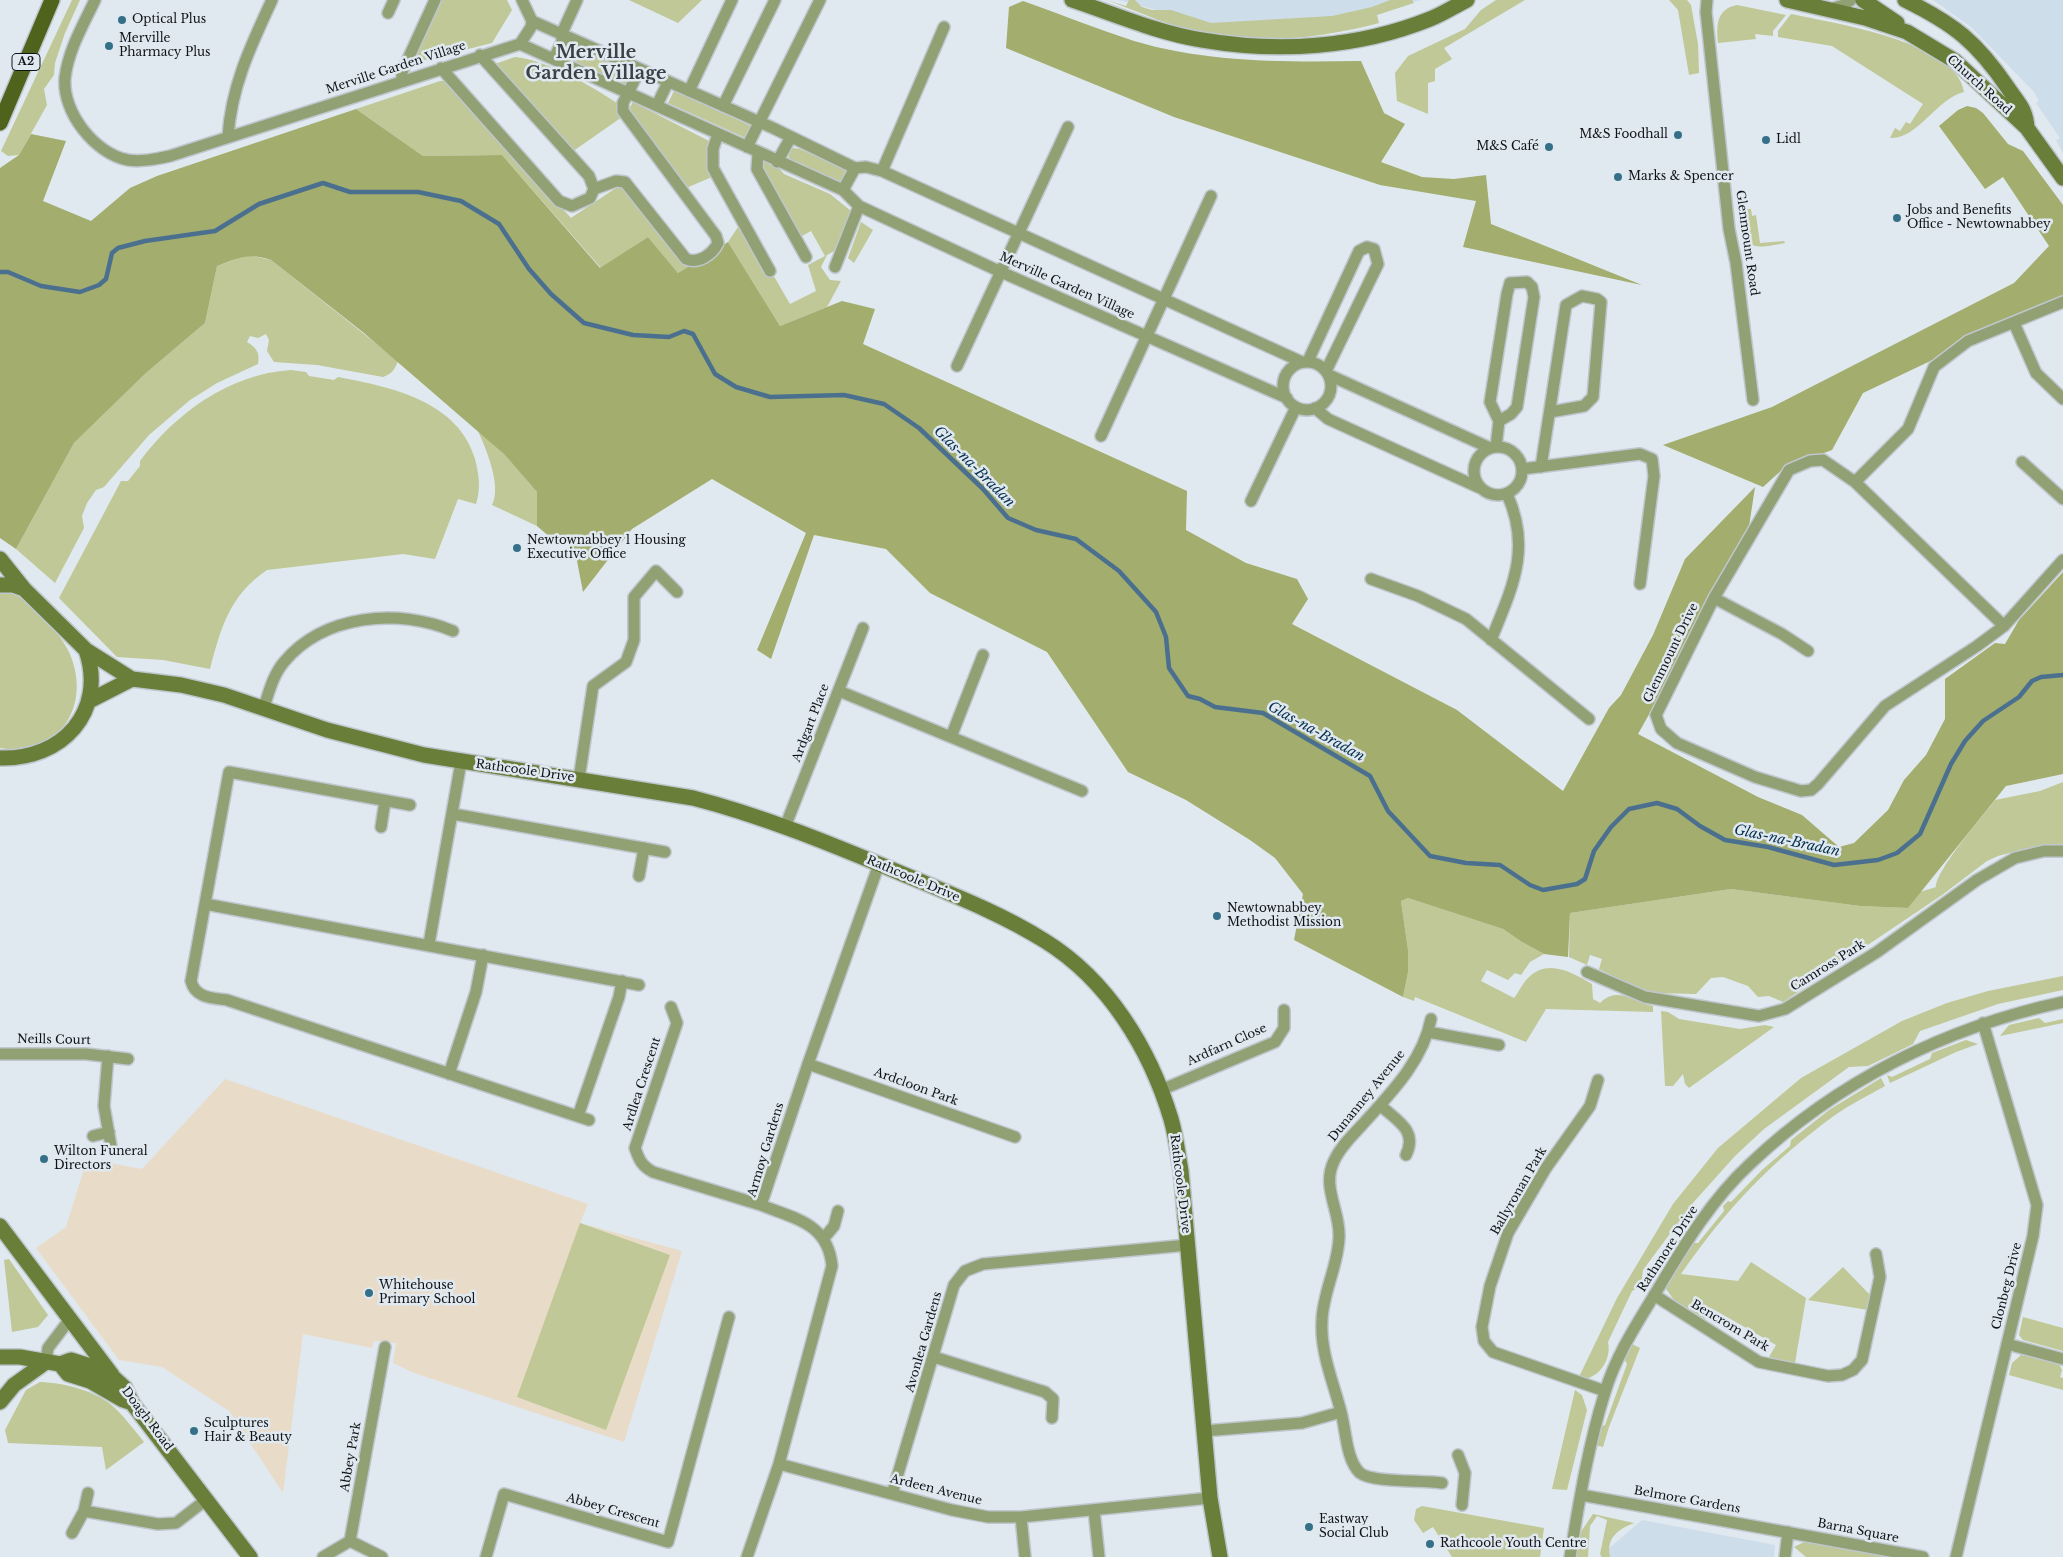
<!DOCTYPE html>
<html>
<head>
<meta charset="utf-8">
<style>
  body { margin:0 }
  canvas { display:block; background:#e0e8f0 }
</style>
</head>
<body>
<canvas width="2063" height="1557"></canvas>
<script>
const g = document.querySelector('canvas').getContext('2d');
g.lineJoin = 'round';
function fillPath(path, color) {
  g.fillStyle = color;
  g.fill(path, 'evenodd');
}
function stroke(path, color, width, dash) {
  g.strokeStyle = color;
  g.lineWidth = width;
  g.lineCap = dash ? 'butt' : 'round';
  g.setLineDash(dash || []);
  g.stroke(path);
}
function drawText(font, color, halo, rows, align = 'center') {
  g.font = font + ' "Libre Baskerville",serif';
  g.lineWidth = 5;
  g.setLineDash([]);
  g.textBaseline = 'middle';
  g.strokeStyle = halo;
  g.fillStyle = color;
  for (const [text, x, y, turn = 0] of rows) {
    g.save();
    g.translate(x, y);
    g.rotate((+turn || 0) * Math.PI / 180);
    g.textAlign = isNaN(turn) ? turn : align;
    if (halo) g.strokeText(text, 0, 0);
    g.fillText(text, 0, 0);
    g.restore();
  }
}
fillPath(new Path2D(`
  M 1118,0 L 1422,0 L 1266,38 Z
  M 1933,0 L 2063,0 L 2063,153 L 2056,140 L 2060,138 L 2036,103 L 2039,101 L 2034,92 L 1971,27 Z
  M 1642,1520 L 1775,1545 L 1774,1557 L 1599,1557 Z`), '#ceddea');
fillPath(new Path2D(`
  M 225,1079 L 588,1204 L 580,1223 L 682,1251 L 624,1442 L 414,1373 L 393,1363 L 396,1343 L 374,1341 L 372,1348 L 303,1334 L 283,1493 L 229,1411 L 162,1367 L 119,1360 L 36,1248 L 66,1227 L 87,1159 L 142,1169 Z`), '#e8dcc8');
fillPath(new Path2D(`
  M 72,0 L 80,0 L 65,33 L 55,63 L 54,75 L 44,89 L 47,105 L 19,155 L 8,156 L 1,151 Z
  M 441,0 L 507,0 L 512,10 L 492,43 L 417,62 L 412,60 Z
  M 629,0 L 702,0 L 678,23 Z
  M 1106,0 L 1126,6 L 1129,0 L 1135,0 L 1142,7 L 1152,10 L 1171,10 L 1211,23 L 1332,16 L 1372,7 L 1390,0 L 1412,0 L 1414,3 L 1377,15 L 1379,23 C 1323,38 1245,48 1189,30 C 1161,22 1134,10 1106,0 Z
  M 1496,0 L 1525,0 L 1444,48 L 1452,59 L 1435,69 L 1435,81 L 1428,83 L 1428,114 L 1397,101 L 1395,73 L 1408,56 L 1465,29 L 1481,10 Z
  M 1669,0 L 1687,0 L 1691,5 L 1698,44 L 1699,73 L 1689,75 L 1678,10 Z
  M 1737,5 L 1786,15 L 1773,31 L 1773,36 L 1755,34 L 1756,39 L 1718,43 C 1716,24 1717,9 1737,5 Z
  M 1791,14 C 1832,23 1957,41 1964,92 C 1937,98 1917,140 1890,138 L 1895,128 L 1900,131 L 1906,122 L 1910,124 L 1923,104 L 1832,46 L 1778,37 L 1778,31 Z
  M 576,47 L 632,72 L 626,85 L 570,59 L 567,55 L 570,48 Z
  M 515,57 C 545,59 595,88 620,105 L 622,117 L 569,154 L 495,64 Z
  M 440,81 L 445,81 L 571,218 L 625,182 L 692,264 L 678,273 L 648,237 L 601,268 L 502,155 L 423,156 L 356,109 Z
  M 674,91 L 751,126 L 746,138 L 668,103 Z
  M 633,102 L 709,141 L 712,177 L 686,188 L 628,111 Z
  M 793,148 L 800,149 L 848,171 L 840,182 L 790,161 L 788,154 Z
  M 764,160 L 776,165 L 784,174 L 830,194 L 856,215 L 838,249 L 827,255 L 821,267 L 830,280 L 841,281 L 827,307 L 780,326 L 728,242 L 742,221 L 790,304 L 816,291 L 808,265 L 825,256 L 811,231 L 800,237 L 769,180 L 765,180 L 760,161 Z
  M 1741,209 L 1751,209 L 1752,216 L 1756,215 L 1760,243 L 1784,241 L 1785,243 C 1747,251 1745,248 1741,209 Z
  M 861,222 L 873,230 L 854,263 L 848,258 Z
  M 248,255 L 271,260 L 398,361 C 395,369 392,374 383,377 L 317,365 L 274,362 L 267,351 L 269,340 L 266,334 L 258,338 L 250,336 L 247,342 C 257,348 260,353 258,364 L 217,383 L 190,400 L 149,435 L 104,487 L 96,490 L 87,503 L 82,516 L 84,528 L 55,583 L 16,549 L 74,443 L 146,373 L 205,323 L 217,266 Z
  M 291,370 L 306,372 L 309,376 L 334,380 L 338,377 C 391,387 458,401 475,459 C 479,475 481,488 476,504 L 458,499 L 435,559 L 403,554 L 267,570 C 230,595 221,627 210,669 L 163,660 L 117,657 L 59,598 L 121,481 L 128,481 L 140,466 L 140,461 C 176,413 229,374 291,370 Z
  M 477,429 L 504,454 L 537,492 L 537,526 L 492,505 C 502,486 486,448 477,429 Z
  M 11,591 L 19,594 C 36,612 58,629 69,652 C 93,705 59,758 0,748 L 0,592 Z
  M 2063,782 L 2063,845 L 2028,848 L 1998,856 L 1987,861 L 1942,895 L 1783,1002 L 1769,996 L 1758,997 L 1748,986 L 1723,977 L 1711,978 L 1696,994 L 1655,993 L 1633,986 L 1599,969 L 1602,959 L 1590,955 L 1587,965 L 1569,957 L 1570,913 L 1731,889 L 1860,906 L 1908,908 L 1920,892 L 1936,887 C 1936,870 1982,817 1995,800 L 2040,791 Z
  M 1408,898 L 1503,929 L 1522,942 L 1544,954 L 1530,962 L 1521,975 L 1515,973 L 1508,980 L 1487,970 L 1481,981 L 1514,998 C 1519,992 1522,984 1528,978 C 1547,958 1572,972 1592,984 L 1593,999 L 1600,1003 C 1618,985 1632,1002 1653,1006 L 1653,1012 L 1546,1009 L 1526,1042 L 1415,997 L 1414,1001 L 1403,997 L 1408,972 L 1408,950 L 1401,901 Z
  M 2063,976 L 2063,990 L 1998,1004 L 1920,1031 L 1913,1044 L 1868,1066 L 1849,1067 L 1764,1129 L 1735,1156 L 1692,1204 L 1643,1270 L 1641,1286 L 1632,1291 L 1608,1342 C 1612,1360 1598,1381 1578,1379 L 1617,1298 L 1673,1204 L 1718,1148 L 1801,1078 L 1902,1021 L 1947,1003 L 1988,991 Z
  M 1661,1011 L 1668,1012 L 1679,1019 L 1740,1029 L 1765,1025 L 1774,1027 L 1689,1088 L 1685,1084 L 1683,1074 L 1673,1086 L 1665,1086 Z
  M 2039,1018 L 2045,1023 L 2063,1019 L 2063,1023 L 2000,1036 L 2009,1025 Z
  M 1966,1040 L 1978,1044 L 1956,1052 L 1890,1083 L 1887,1075 L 1892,1077 L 1930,1059 L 1932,1053 Z
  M 1881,1078 L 1885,1086 C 1869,1095 1851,1104 1835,1115 C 1771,1162 1726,1209 1681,1274 L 1738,1281 L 1751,1262 L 1806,1298 L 1795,1363 L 1769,1357 L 1776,1345 L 1713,1309 L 1705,1319 L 1674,1300 L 1664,1286 L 1692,1243 L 1698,1243 L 1724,1211 L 1723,1206 L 1728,1201 L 1731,1202 L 1762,1170 L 1790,1146 L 1791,1140 L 1829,1110 Z
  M 580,1223 L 670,1255 L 606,1430 L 517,1397 Z
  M 9,1259 L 48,1315 L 38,1327 L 12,1332 L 4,1260 Z
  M 1843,1267 L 1871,1296 L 1868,1310 L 1808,1300 Z
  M 2023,1317 L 2063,1328 L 2063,1351 L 2023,1340 L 2019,1335 Z
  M 1632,1344 L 1640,1348 L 1609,1427 L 1603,1447 L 1595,1445 L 1599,1427 L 1605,1425 L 1627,1364 L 1624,1358 Z
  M 2021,1355 L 2058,1362 L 2062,1370 L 2060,1377 L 2063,1378 L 2063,1390 L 2009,1375 L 2012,1363 Z
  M 40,1382 C 65,1383 98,1391 116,1409 C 126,1419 135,1431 144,1442 L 106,1470 L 102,1447 L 8,1443 L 5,1430 L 26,1390 Z
  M 1575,1390 L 1582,1395 L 1587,1410 L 1567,1490 L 1552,1489 Z
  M 1422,1506 L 1544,1528 L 1540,1557 L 1452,1557 L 1433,1527 L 1423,1533 L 1414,1520 L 1416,1509 Z
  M 1593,1514 L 1634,1523 C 1618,1529 1606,1538 1610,1557 L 1602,1557 L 1600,1554 L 1607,1520 L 1597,1516 L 1590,1526 L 1588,1557 L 1572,1557 L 1582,1530 Z
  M 1806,1541 L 1890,1557 L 1806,1557 L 1794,1547 Z`), '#bfc896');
fillPath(new Path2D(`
  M 1023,1 C 1060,14 1097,29 1134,41 C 1208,63 1285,62 1361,61 L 1384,113 L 1405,124 L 1381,162 L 1422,177 L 1454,179 L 1486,175 L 1491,224 L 1642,285 L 1463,247 L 1476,201 L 1380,185 L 1174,117 L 1006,48 L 1009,7 Z
  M 1967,106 L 1976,108 L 1983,113 L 2008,144 L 2023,151 L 2063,205 L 2063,298 L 1863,393 L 1832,450 L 1785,467 L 1763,487 L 1663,445 L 1772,407 L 2014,283 L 2049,246 L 2003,177 L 1985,189 L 1939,126 L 1958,110 Z
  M 356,109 L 423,156 L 502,155 L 600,268 L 648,237 L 678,273 L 728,242 L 780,326 L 842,301 L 875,309 L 863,344 L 1187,491 L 1186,530 L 1246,563 L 1297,579 L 1308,599 L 1292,624 L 1457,710 L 1563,791 L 1609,708 L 1621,695 L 1653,635 L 1685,559 L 1755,487 L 1747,540 L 1638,734 L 1758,797 L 1802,815 L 1839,847 L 1854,843 L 1888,810 L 1904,780 L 1926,755 L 1945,719 L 1945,679 L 1995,643 L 2005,644 L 2019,620 L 2063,572 L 2063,774 L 2006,786 L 1908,908 L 1860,906 L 1731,889 L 1570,913 L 1568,957 L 1544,954 L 1522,942 L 1503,929 L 1408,898 L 1401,901 L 1408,950 L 1408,972 L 1403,997 L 1294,940 L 1303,894 L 1275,858 L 1250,840 L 1186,800 L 1128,772 L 1047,652 L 930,593 L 886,549 L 814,535 L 771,659 L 757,650 L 806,533 L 712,479 L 632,529 L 583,592 L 577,561 L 566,540 L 552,539 L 537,526 L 537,492 L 504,454 L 364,333 L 271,260 C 248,252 239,258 217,266 L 205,323 L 146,373 L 74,443 L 16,549 L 0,538 L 0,168 L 19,155 L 31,134 L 66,141 L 43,201 L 91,221 L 130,188 L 157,176 Z`), '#a2ad6e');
stroke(new Path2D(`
  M 0,272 L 8,272 L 41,286 L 80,292 L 99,285 L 106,279 L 112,253 L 118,248 L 145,241 L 215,231 L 259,204 L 323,183 L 350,192 L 418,192 L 461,201 L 499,224 L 529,269 L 551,294 L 584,323 L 633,335 L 669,337 L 684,331 L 693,334 L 715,374 L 736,387 L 770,397 L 844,395 L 884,404 L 919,428 L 983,489 L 1008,518 L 1036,530 L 1076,539 L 1119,571 L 1156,612 L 1166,637 L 1169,668 L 1188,696 L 1200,699 L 1215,707 L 1263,713 L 1370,776 L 1388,811 L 1430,856 L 1466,863 L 1500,865 L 1530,885 L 1543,890 L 1577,884 L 1585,879 L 1594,851 L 1611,827 L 1629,809 L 1657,803 L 1677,809 L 1700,826 L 1725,840 L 1768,847 L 1834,865 L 1878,860 L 1897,853 L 1920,834 L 1951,764 L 1965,741 L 1983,721 L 2019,697 L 2032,681 L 2041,677 L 2063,675`), '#4b708f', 4.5);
const street = new Path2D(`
  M 95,0 C 83,25 68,51 65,78 C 62,112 95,154 128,160 C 142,162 156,159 170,156 L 520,44 L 843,190 L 859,206 L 1001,272 L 1287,398
  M 522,0 L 532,21 L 773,128 L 855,168 L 866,167 L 882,171 L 1302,362
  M 1707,0 L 1706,12 L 1729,229 L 1736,263 L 1753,400
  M 1830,9 L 1844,5 L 1851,0
  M 388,13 L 394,0
  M 520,44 L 531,27 L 532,21
  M 554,58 L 562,42 L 562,33 L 577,0
  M 441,68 L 559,201 L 572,206 L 590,198 L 594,189 L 589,176 L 480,55
  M 402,81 L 402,72 L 435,0
  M 689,91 L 732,0
  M 657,105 L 668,82
  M 723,106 L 775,0
  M 718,134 L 713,149 L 713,168 L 770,271
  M 228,137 C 231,87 251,45 272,0
  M 747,147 L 820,0
  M 758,153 L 757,169 L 806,257
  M 777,162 L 791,137
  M 882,171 L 944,27
  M 594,189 L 616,181 L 625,182 L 686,259 C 698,264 712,255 718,243 L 716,236 L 623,111 L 623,103 L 640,69
  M 843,190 L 855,168
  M 835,267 L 859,206
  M 2014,323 L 2036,373 L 2063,399
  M 1308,361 L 1359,251 L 1367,247 L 1374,249 L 1378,264 L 1326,371
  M1283 386a24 24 0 1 1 48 0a24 24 0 1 1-48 0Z
  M 957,366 L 1068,127
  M 1329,375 L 1490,448
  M 1315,408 L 1328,419 L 1480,488
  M 1101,436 L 1211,196
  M1474 471a24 24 0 1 1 48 0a24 24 0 1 1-48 0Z
  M 1496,447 L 1499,421 L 1490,402 L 1507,294 L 1510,283 L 1527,282 L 1532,287 L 1534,297 L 1517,407 L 1511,414 L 1499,421
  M 1823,460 L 1855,482 L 2004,626 L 1977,646 L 1885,706 L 1818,784 L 1811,790 L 1801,791 L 1755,777 L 1677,743 L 1661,729 L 1656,715 L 1714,598 L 1789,470 L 1810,461 Z
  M 2022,462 L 2063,499
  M 1541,467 L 1566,305 L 1582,296 L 1597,299 L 1601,302 L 1593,397 L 1584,406 L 1550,412
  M 1522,469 L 1640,454 L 1652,459 L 1654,476 L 1640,584
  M 1855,482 L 1908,429 L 1934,367 L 1968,341 L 2063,302
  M 1251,501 L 1296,407
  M 1371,579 L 1418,596 L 1466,619 L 1589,719
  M 1714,598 L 1782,634 L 1808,651
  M 2004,626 L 2063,560
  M 1491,640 C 1512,588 1532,549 1507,494
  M 839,691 L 1082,791
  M 264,707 C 269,692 273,675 284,662 C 324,614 399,608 453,631
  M 951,737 L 983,655
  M 579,779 L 593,686 L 626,662 L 634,640 L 634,597 L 656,571 L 677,592
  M 410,805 L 229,772 L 191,981 C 195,998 212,998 227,1000 L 589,1120
  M 453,814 L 665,852
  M 381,827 L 385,801
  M 785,827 L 863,628
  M 639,876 L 644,848
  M 205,904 L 639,985
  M 429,944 L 461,762
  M 1587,972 L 1645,997 L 1759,1016 L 1785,1009 L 1877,952 L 1977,880 L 2015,858 L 2044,851 L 2063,851
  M 671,1007 L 677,1023 L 635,1148 C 639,1160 642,1166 653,1172 L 761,1205
  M 1431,1019 C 1423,1061 1390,1094 1362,1125 C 1352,1136 1340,1147 1334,1161 C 1321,1187 1341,1212 1339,1238 C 1338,1266 1323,1292 1322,1320 C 1320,1352 1333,1381 1341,1412 C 1346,1430 1346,1460 1360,1473 C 1373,1483 1422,1480 1442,1483
  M 1428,1032 L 1499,1045
  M 0,1054 L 86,1054 L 128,1059
  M 108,1056 L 104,1106 L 111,1146
  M 808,1064 L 1015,1137
  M 449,1074 L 476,992 L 483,955
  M 1598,1080 L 1590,1106 L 1546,1168 L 1508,1233 L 1490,1286 L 1482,1327 L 1484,1341 L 1493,1352 L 1605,1391
  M 1161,1090 L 1275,1042 L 1284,1028 L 1284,1010
  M 1380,1105 C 1397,1121 1418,1130 1406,1155
  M 578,1116 L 619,997 L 622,981
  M 93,1136 L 109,1132
  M 824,1238 L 834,1226 L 838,1211
  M 1654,1295 L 1759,1362 L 1828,1376 L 1842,1375 L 1853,1370 L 1862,1360 L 1880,1277 L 1876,1254
  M 2007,1344 L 2063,1359
  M 934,1357 L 1045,1392 L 1053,1399 L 1052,1418
  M 46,1362 L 48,1348 L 70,1319
  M 1204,1431 L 1302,1423 L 1341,1412
  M 1458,1455 L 1465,1473 L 1462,1505
  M 779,1464 L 952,1510 L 988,1517 L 1021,1517 L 1210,1498
  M 892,1494 L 954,1285 L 965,1271 L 983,1264 L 1188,1245
  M 1581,1495 L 1923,1557
  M 1094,1510 L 1099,1557
  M 84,1511 L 158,1524 L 176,1523 L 207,1499
  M 1021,1517 L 1025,1557
  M 72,1533 L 84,1511 L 88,1493
  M 350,1541 L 382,1557
  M 323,1557 L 350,1541 L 385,1347
  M 486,1557 L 504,1494 L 668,1542 L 729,1317
  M 747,1557 L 779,1464 L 832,1266 C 828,1223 795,1219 761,1205 L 808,1064 L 879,864
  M 1570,1557 C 1579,1502 1588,1446 1605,1392 C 1616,1355 1638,1322 1658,1289 C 1684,1245 1712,1199 1750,1164 C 1837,1081 1947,1027 2063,1002
  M 1785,1557 L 1788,1532
  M 1956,1557 L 2033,1236 L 2037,1205 L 1983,1023`);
const secondary = new Path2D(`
  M 1072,0 C 1114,14 1158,33 1202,40 C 1278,53 1358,48 1430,19 C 1443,14 1455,6 1467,0
  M 1787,0 L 1865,18 L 1907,32 L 1955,61 L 2027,128 L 2063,178
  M 1863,0 L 1897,23
  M 1905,0 C 1954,24 1977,42 2008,88 C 2018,103 2026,109 2027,128
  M 0,559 L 24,589 L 86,650 L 132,679 L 181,685 L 224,695 L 327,730 L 424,755 L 693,798 C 763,816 831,844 898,872 C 948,893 999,912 1045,941 C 1108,980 1150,1049 1171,1119 C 1176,1136 1178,1154 1181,1171 L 1210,1498 L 1220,1557
  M 0,585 L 13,585 L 24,589
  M 89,701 L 132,679
  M 0,758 C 62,760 107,712 86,650
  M 0,1226 L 112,1375
  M 0,1357 L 20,1357 L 60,1364 L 71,1360 L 96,1368 L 113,1377 L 125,1388 L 132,1403 L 250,1557
  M 60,1364 L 68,1374 L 90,1381 L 123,1400 L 132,1403
  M 0,1402 L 14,1385 L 46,1362`);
const primary = new Path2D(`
  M 0,123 L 52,0`);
stroke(street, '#bfc6cd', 14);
stroke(secondary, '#bfc6cd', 18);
stroke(primary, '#bfc6cd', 18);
stroke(street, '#91a174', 11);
stroke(secondary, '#687e39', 15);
stroke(primary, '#4f631c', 15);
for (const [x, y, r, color] of [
  [122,20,5,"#357088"],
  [109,46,5,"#357088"],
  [1678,135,5,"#357088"],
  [1766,140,5,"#357088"],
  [1549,147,5,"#357088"],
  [1618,177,5,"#357088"],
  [1897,218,5,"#357088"],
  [517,548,5,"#357088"],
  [1217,916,5,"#357088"],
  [44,1159,5,"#357088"],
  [369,1293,5,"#357088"],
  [194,1431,5,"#357088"],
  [1309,1527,5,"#357088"],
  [1430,1544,5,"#357088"]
]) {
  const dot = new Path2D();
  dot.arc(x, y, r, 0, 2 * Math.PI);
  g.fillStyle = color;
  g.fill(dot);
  stroke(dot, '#e0e8f0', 2);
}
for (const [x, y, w] of [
  [26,62,28]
]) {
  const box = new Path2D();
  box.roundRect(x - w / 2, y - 8.5, w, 17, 4);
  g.fillStyle = '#e0e8f0';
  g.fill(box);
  stroke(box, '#111417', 1);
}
drawText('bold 11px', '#111417', null, [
  ["A2",26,62]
]);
drawText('12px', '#111417', '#e0e8f0', [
  ["Optical Plus",132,20],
  ["Merville",119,39],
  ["Pharmacy Plus",119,53],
  ["M&S Foodhall",1668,135,"right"],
  ["Lidl",1776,140],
  ["M&S Café",1539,147,"right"],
  ["Marks & Spencer",1628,177],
  ["Jobs and Benefits",1907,211],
  ["Office - Newtownabbey",1907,225],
  ["Newtownabbey 1 Housing",527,541],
  ["Executive Office",527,555],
  ["Newtownabbey",1227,909],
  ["Methodist Mission",1227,923],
  ["Wilton Funeral",54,1152],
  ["Directors",54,1166],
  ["Whitehouse",379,1286],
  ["Primary School",379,1300],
  ["Sculptures",204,1424],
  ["Hair & Beauty",204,1438],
  ["Eastway",1319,1520],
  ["Social Club",1319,1534],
  ["Rathcoole Youth Centre",1440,1544]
], 'left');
drawText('12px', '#111417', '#e0e8f0', [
  ["Merville Garden Village",396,68,-18],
  ["Church Road",1979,85,42],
  ["Glenmount Road",1747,243,82],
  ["Merville Garden Village",1067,286,24],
  ["Glenmount Drive",1671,653,-64],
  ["Ardgart Place",811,723,-69],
  ["Rathcoole Drive",525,771,8],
  ["Rathcoole Drive",913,879,23],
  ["Camross Park",1828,966,-32],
  ["Neills Court",54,1040,1],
  ["Ardfarn Close",1227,1045,-24],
  ["Ardlea Crescent",642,1084,-72],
  ["Ardcloon Park",916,1087,20],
  ["Dunanney Avenue",1367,1096,-51],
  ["Armoy Gardens",766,1150,-73],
  ["Rathcoole Drive",1180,1184,83],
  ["Ballyronan Park",1519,1191,-60],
  ["Rathmore Drive",1668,1249,-57],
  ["Clonbeg Drive",2007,1286,-76],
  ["Bencrom Park",1730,1326,31],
  ["Avonlea Gardens",924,1342,-74],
  ["Doagh Road",147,1419,53],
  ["Abbey Park",351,1457,-80],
  ["Ardeen Avenue",936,1490,14],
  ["Belmore Gardens",1687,1500,10],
  ["Abbey Crescent",613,1511,16],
  ["Barna Square",1858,1531,11]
]);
drawText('italic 14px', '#052f4d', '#e0e8f0', [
  ["Glas-na-Bradan",974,467,45],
  ["Glas-na-Bradan",1316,732,29],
  ["Glas-na-Bradan",1787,841,12]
]);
drawText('bold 18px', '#3b4247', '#e0e8f0', [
  ["Merville",596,53],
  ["Garden Village",596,74]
]);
</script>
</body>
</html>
